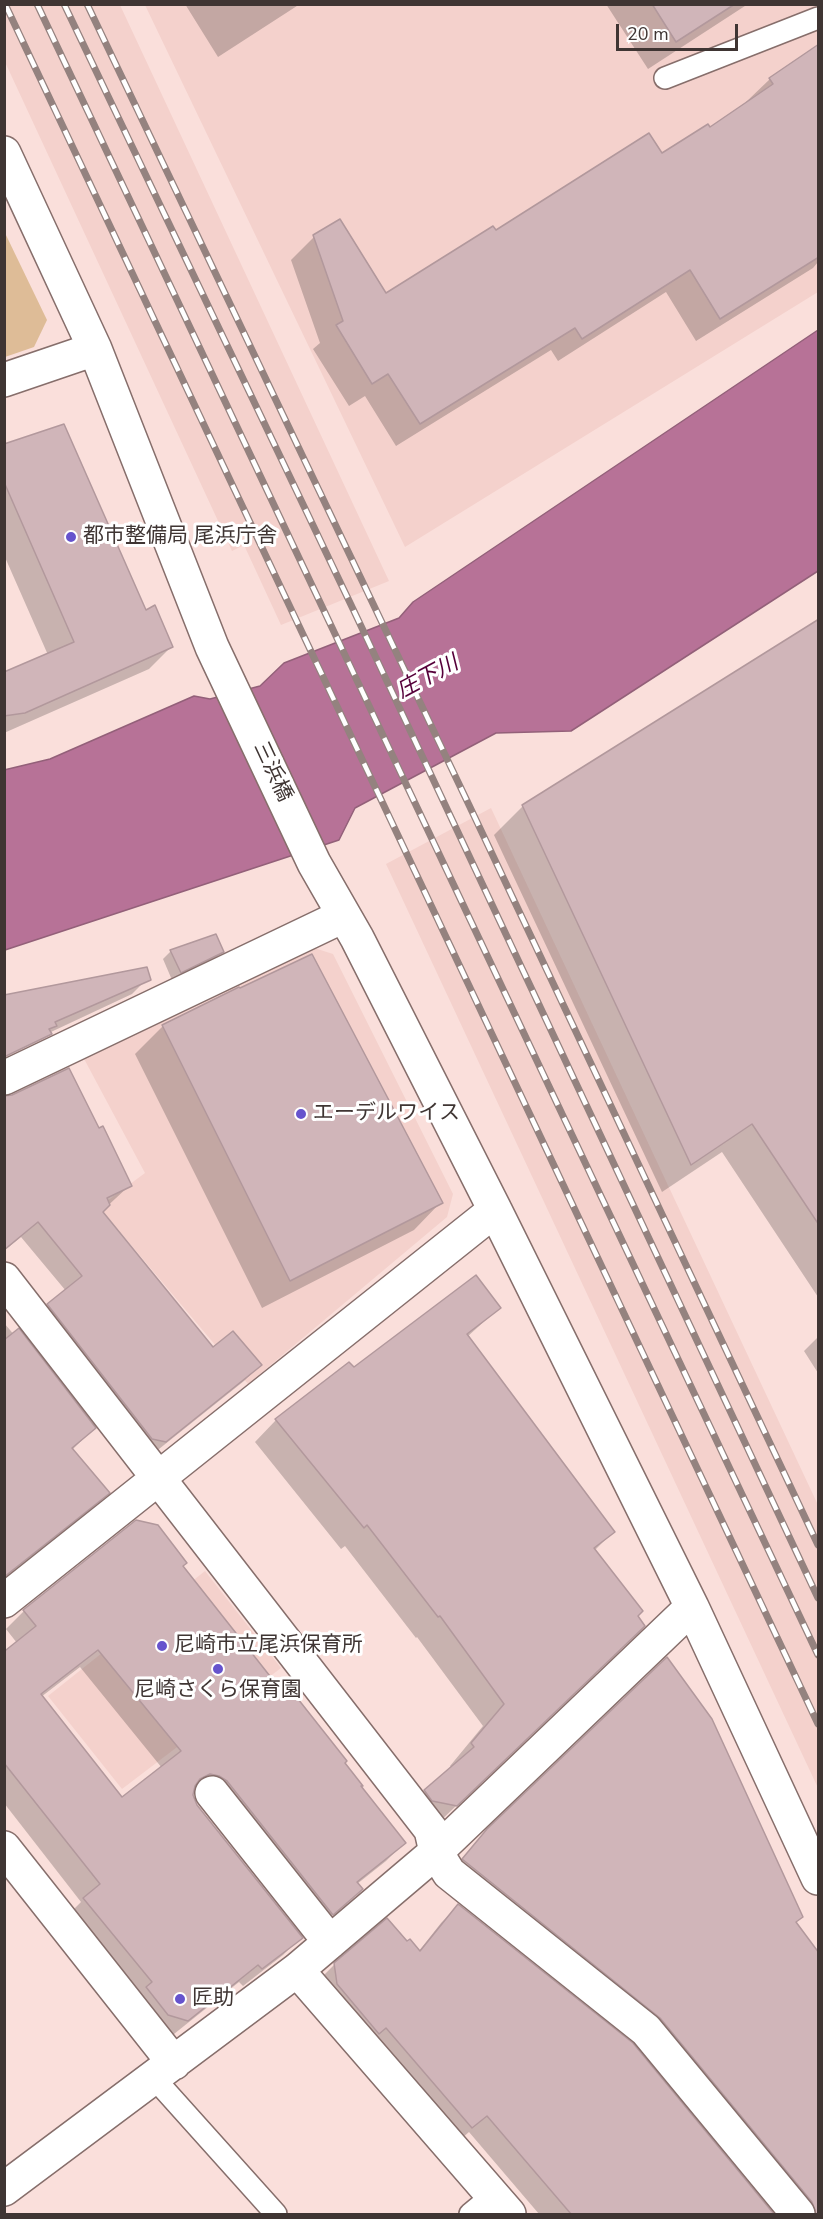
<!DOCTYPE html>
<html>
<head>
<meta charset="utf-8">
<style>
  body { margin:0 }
  #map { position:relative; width:823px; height:2219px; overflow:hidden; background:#fadfdb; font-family:"Nunito Sans",sans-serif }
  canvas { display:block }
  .frame { position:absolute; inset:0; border:6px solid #3f3533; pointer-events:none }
  .scale { position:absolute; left:616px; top:24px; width:122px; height:27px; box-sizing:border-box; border:3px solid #3f3533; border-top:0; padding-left:8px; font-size:18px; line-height:21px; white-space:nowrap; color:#3f3533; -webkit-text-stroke:4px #fff; paint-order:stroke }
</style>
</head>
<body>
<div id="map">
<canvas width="823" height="2219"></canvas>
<div class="frame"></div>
<div class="scale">20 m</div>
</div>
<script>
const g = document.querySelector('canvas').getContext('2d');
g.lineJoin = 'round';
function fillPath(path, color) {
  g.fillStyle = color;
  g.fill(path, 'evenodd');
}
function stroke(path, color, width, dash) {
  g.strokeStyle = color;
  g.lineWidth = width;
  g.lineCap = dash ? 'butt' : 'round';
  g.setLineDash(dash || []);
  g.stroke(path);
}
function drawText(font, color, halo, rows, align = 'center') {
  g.font = font + ' "Nunito Sans","Noto Sans JP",sans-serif';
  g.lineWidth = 6;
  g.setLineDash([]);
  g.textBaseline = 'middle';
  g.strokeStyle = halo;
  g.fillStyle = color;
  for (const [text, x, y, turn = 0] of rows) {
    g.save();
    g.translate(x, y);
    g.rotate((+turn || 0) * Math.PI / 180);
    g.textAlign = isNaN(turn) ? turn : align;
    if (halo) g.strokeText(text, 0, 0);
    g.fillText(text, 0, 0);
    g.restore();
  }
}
fillPath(new Path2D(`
  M 4,5 L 120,5 L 389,581 L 281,625 L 244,545 L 232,551 L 5,62 Z
  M 145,5 L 818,5 L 818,292 L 405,547 Z
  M 491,808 L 818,1505 L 818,1788 L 386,864 Z
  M 308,946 L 333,954 L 453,1194 L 447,1217 L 248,1384 L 99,1207 L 145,1173 L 82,1055 Z
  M 205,1571 L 281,1668 L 122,1789 L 48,1696 Z`), '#f4d1cc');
fillPath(new Path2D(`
  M 5,233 L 47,320 L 34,347 L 5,357 Z`), '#debc97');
const water = new Path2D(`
  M 818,330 L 818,571 L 571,731 L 496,733 L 355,808 L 339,840 L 5,950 L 4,770 L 50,759 L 194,696 L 210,699 L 260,686 L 284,663 L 399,618 L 413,602 Z`);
fillPath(water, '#b77297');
stroke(water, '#936079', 1.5);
fillPath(new Path2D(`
  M 185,4 L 300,4 L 218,57 Z
  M 606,4 L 748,4 L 648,69 Z
  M 807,53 L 818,216 L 818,262 L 813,268 L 696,341 L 666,292 L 558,361 L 551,350 L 396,446 L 365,396 L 349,406 L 313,349 L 320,343 L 291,260 L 314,237 L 386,295 L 495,232 L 662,155 L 709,129 L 747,103 L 746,102 L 770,79 Z
  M 4,446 L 145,612 L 171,647 L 149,669 L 4,733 L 4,674 L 48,655 L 4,555 Z
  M 818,621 L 818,1297 L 722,1152 L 662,1192 L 494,835 L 523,806 Z
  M 171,951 L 222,952 L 214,960 L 172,980 L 163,959 Z
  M 148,978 L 132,994 L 4,1054 L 4,997 Z
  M 239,990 L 441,1202 L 414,1230 L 262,1308 L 135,1054 L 163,1026 Z
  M 4,1100 L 99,1130 L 130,1185 L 101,1212 L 213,1349 L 260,1365 L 244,1381 L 149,1457 L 32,1322 L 66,1291 L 21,1237 L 4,1251 Z
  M 499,1308 L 467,1337 L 613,1532 L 595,1550 L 636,1616 L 621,1648 L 434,1827 L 403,1813 L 452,1768 L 450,1766 L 483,1726 L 417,1637 L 416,1638 L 345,1546 L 341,1549 L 255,1442 L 276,1420 L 353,1370 Z
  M 4,1323 L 94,1428 L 72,1450 L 108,1493 L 89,1511 L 4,1579 Z
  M 818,1337 L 818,1373 L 804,1351 Z
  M 181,1566 L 276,1687 L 343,1763 L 404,1843 L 386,1861 L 357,1884 L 361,1889 L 314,1932 L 200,1793 L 192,1792 L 196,1805 L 301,1937 L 283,1955 L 243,1986 L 239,1982 L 169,2038 L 66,1917 L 81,1902 L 4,1803 L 4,1652 L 17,1643 L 6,1629 L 24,1611 ZM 80,1667 L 162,1768 L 121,1799 L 41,1697 Z
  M 488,1830 L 795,1923 L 818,1970 L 818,2214 L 791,2214 L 643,2035 L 446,1877 Z
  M 458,1906 L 632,2045 L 772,2214 L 539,2214 L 469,2132 L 454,2145 L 317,1982 L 335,1964 L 407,1943 L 419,1951 L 441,1923 Z`), '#0003');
const building = new Path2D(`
  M 652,4 L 735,4 L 676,42 Z
  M 819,44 L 819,257 L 720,319 L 690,270 L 582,339 L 575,328 L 420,424 L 388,374 L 372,384 L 336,325 L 343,321 L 313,235 L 340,219 L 386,293 L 493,226 L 496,230 L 649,133 L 662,153 L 708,124 L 710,127 L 773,84 L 769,78 Z
  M 64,424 L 146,610 L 155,605 L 173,647 L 25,713 L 4,716 L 4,672 L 74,642 L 4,482 L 4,444 Z
  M 819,619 L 819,1225 L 752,1124 L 691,1165 L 522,805 Z
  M 216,934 L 224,952 L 181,973 L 170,950 Z
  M 312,954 L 443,1203 L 290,1281 L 162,1025 L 239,987 L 240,988 Z
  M 147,967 L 151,980 L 55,1022 L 57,1026 L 49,1029 L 52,1034 L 4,1057 L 4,995 Z
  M 69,1068 L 99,1128 L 103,1126 L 132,1186 L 107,1198 L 110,1205 L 103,1212 L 213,1347 L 233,1331 L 262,1365 L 166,1442 L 152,1439 L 47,1304 L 82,1276 L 38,1222 L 4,1250 L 4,1096 L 12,1095 Z
  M 476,1275 L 501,1308 L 467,1334 L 615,1532 L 594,1548 L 643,1611 L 638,1616 L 645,1626 L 457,1806 L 432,1801 L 424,1790 L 474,1747 L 471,1743 L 504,1704 L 440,1616 L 438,1617 L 367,1525 L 364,1528 L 275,1419 L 349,1362 L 354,1367 Z
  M 19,1328 L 96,1428 L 72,1448 L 110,1493 L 4,1577 L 4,1340 Z
  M 136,1520 L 158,1525 L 187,1563 L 183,1566 L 277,1685 L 283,1680 L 347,1761 L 345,1763 L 363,1786 L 361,1786 L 406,1843 L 357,1882 L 363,1889 L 333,1915 L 227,1781 L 219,1776 L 210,1774 L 200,1779 L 195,1786 L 193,1795 L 197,1805 L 303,1938 L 262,1969 L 258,1965 L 188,2021 L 168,2015 L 146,1987 L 152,1982 L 83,1898 L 100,1884 L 4,1763 L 4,1648 L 6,1650 L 36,1626 L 23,1610 ZM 98,1650 L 181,1751 L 122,1797 L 41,1694 Z
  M 667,1657 L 712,1719 L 803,1917 L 796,1922 L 819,1953 L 819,2214 L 816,2214 L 812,2202 L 660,2018 L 462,1859 L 487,1829 Z
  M 458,1904 L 633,2043 L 774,2214 L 571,2214 L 487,2116 L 472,2128 L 386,2028 L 379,2034 L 337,1984 L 334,1963 L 387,1918 L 407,1941 L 410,1939 L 420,1951 Z`);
fillPath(building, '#d0b5b9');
stroke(building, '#b2989c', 1.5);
const lane = new Path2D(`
  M 665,78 L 818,18
  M 154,2078 L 276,2214
  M 470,2214 L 493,2195`);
const street = new Path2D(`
  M 4,153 L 95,349 L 212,647 L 314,863 L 357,938 L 495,1210 L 692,1607 L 818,1878
  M 4,380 L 95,349
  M 4,1078 L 343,916
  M 4,1279 L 431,1830 L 436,1852 L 449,1873 L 646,2030 L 798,2214
  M 4,1601 L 495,1210
  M 212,1793 L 330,1942
  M 4,1848 L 174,2063
  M 297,1970 L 509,2214
  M 4,2189 L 297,1970 L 436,1852 L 692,1607`);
stroke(lane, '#866e6b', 24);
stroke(street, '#866e6b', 36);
stroke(lane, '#fff', 21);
stroke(street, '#fff', 33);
const rail = new Path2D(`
  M 5,4 L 818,1724
  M 37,4 L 818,1655
  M 64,4 L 353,609 L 818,1598
  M 87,4 L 469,805 L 818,1545`);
stroke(rail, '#94827f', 7);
stroke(rail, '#fff', 4.5, [14]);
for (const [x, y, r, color] of [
  [71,537,6,"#6653cd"],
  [301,1114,6,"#6653cd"],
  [162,1646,6,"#6653cd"],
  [218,1669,6,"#6653cd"],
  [180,1999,6,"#6653cd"]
]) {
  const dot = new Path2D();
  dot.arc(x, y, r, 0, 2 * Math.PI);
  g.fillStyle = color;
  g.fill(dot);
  stroke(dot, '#fff', 2);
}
drawText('21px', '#3f3533', '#fff', [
  ["都市整備局 尾浜庁舎",83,537],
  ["エーデルワイス",313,1114],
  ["尼崎市立尾浜保育所",174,1646],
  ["尼崎さくら保育園",218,1691,"center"],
  ["匠助",192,1999]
], 'left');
drawText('21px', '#3f3533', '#fff', [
  ["三浜橋",272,772,65]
]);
drawText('italic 22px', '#56003a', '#fff', [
  ["庄下川",428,678,-28]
]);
</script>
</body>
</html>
